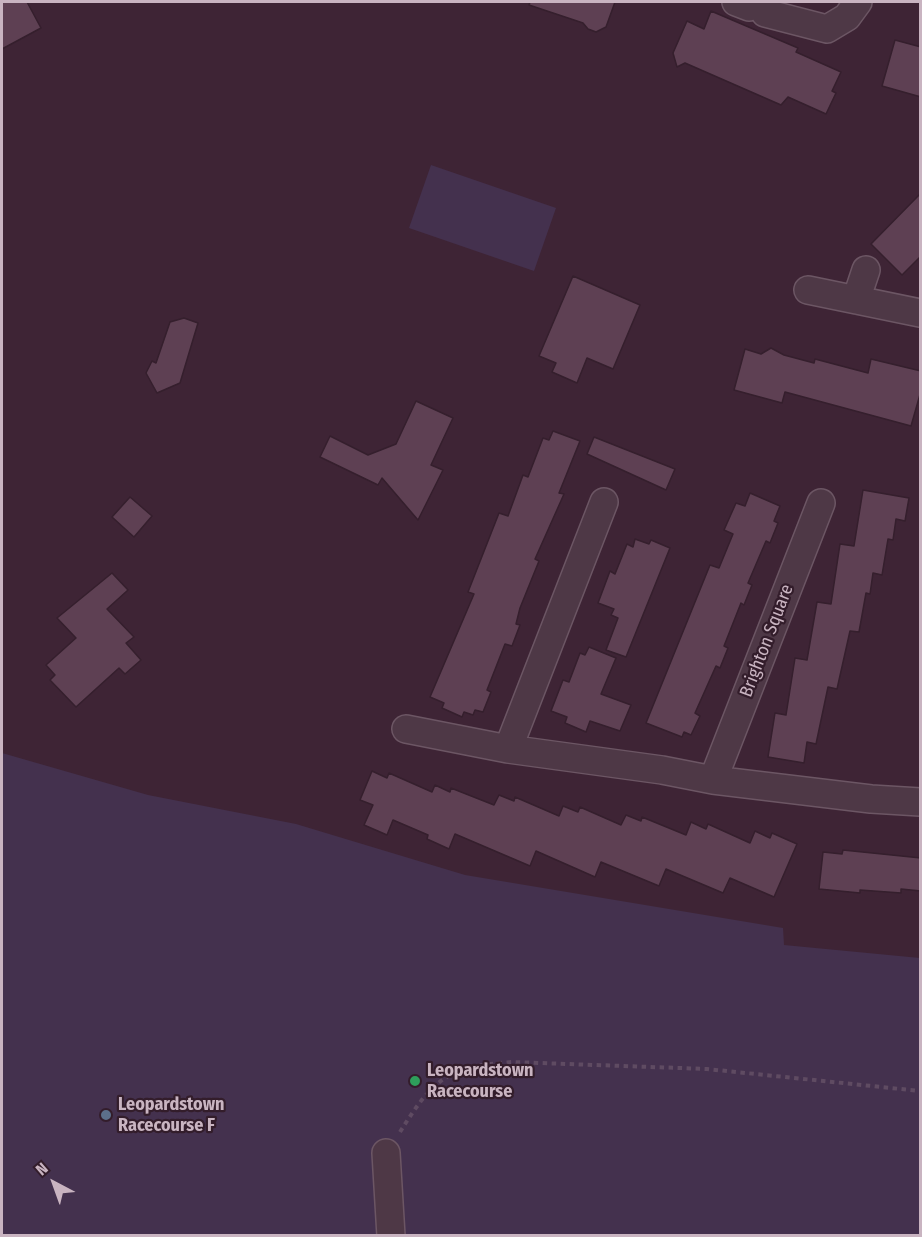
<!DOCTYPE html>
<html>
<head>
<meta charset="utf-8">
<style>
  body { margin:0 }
  #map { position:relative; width:922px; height:1237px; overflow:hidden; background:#3e2435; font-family:"Fira Sans Condensed",sans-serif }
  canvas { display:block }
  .frame { position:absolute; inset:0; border:3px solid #c9b4c1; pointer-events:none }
  .north { position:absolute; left:24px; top:1153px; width:60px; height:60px; -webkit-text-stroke:4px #331d2b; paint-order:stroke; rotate:319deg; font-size:16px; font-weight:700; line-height:24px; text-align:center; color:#c9b4c1 }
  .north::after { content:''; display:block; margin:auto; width:21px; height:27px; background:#c9b4c1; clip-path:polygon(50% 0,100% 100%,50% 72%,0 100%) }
</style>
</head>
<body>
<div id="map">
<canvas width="922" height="1237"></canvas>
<div class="frame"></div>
<div class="north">N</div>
</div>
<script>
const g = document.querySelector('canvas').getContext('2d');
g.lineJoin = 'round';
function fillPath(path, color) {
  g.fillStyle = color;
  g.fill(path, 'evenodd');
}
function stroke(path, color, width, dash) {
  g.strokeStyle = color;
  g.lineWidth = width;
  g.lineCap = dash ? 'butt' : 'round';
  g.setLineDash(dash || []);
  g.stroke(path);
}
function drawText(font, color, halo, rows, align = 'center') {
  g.font = font + ' "Fira Sans Condensed",sans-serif';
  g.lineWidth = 4.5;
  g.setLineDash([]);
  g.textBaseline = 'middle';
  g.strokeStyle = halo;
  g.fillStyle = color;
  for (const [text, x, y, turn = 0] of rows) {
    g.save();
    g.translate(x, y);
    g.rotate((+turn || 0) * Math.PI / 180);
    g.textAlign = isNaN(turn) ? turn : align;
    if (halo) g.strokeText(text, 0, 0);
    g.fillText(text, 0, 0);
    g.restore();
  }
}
fillPath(new Path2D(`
  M 431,165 L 556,208 L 534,271 L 409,228 Z
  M 2,753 L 148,795 L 296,824 L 465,875 L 783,928 L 784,945 L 920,958 L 920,1235 L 2,1235 Z`), '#44314e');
const building = new Path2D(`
  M 2,2 L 27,2 L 41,28 L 2,49 Z
  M 530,2 L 615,2 L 606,27 L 596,32 L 588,29 L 583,23 L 529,5 Z
  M 711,11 L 798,48 L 796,52 L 841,72 L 832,91 L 836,93 L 826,114 L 788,97 L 781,105 L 685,63 L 677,67 L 673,53 L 687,21 L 704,29 Z
  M 895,40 L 921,47 L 921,97 L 882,86 Z
  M 921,193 L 921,256 L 902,275 L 871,244 Z
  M 573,276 L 640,305 L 613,369 L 587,358 L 577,383 L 552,372 L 556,363 L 539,356 Z
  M 184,318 L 198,323 L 180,383 L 157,393 L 146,373 L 152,361 L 156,363 L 170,322 Z
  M 771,348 L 784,355 L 814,363 L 815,359 L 868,373 L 871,359 L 921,371 L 921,391 L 911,426 L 785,392 L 782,403 L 734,390 L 745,349 L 761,354 Z
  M 416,401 L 453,418 L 431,465 L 443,470 L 418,520 L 382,478 L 378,485 L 320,457 L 330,436 L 368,455 L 396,444 Z
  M 553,431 L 580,441 L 559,493 L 564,494 L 535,559 L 539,561 L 520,608 L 516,624 L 520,625 L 512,646 L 505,644 L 487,690 L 491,692 L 483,712 L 475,710 L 473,715 L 464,712 L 462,717 L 442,708 L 444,703 L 430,697 L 474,594 L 468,592 L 499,513 L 508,516 L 523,475 L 528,477 L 543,438 L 549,440 Z
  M 594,437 L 675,469 L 666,490 L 587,454 Z
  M 863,490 L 909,498 L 905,521 L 896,519 L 893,540 L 888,539 L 882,575 L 873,573 L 870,594 L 866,593 L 859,632 L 850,631 L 837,689 L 828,687 L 816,744 L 807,742 L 804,763 L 768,757 L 775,713 L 786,715 L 795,658 L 807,660 L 817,602 L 831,604 L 840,544 L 854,546 Z
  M 750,493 L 780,506 L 774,521 L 778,523 L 770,543 L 766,541 L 748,583 L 752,585 L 744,605 L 741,603 L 724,646 L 728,648 L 720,668 L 716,666 L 695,713 L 700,716 L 691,735 L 684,732 L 682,737 L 646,723 L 710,565 L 719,568 L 733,534 L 724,530 L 736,503 L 745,506 Z
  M 130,497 L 152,516 L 134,537 L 112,517 Z
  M 635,539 L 649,544 L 651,540 L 670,548 L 626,657 L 606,650 L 618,618 L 611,615 L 614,609 L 598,603 L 610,571 L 615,574 L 627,544 L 633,547 Z
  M 112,573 L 128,590 L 107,609 L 134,637 L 126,643 L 141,660 L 125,674 L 119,668 L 76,707 L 50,680 L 55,675 L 46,665 L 76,638 L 57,618 Z
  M 589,647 L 616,658 L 601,694 L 631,705 L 620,731 L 590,721 L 586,732 L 565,723 L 567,717 L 551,711 L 563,680 L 569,682 L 580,653 L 585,655 Z
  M 372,771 L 387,778 L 389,773 L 432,792 L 435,785 L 450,792 L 451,788 L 494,805 L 499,795 L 514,801 L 515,797 L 559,816 L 563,806 L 578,812 L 580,807 L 621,825 L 626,815 L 641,821 L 642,817 L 686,835 L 691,822 L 706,829 L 708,824 L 750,843 L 755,831 L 770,838 L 772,833 L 797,844 L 774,897 L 730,878 L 723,893 L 666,869 L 659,886 L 601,862 L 595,877 L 536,851 L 530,866 L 455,834 L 449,849 L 427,839 L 428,835 L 393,820 L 387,835 L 364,825 L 373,805 L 360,800 Z
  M 843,850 L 921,858 L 921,891 L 901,889 L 901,893 L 860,890 L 860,893 L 819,889 L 823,852 L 842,854 Z`);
fillPath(building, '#5e4053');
stroke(building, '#351f2d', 1.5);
const minor = new Path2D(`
  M 736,2 L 749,7
  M 765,13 L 827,29 L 847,17 L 858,2
  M 808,290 L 920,313
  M 856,300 L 866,270
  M 406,729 L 508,749 L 662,770 L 713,780 L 871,799 L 920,802
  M 508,749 L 604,502
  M 713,780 L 821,503
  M 386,1153 L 391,1236`);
stroke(minor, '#6c5664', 30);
stroke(new Path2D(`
  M 400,1132 C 433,1079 448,1066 512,1062 L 707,1069 L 920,1091`), '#5f4b62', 4, [4.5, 4.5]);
stroke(minor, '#4e3846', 27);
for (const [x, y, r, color] of [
  [415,1081,6,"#2e9e5b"],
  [106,1115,6,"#5c6f8a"]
]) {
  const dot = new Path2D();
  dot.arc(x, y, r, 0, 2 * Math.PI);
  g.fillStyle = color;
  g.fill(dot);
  stroke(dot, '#331d2b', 2);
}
drawText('18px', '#c9b4c1', '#331d2b', [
  ["Brighton Square",767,641,-69]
]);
drawText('bold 18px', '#c9b4c1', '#331d2b', [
  ["Leopardstown",427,1071],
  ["Racecourse",427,1092],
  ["Leopardstown",118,1105],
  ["Racecourse F",118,1126]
], 'left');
</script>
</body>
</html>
